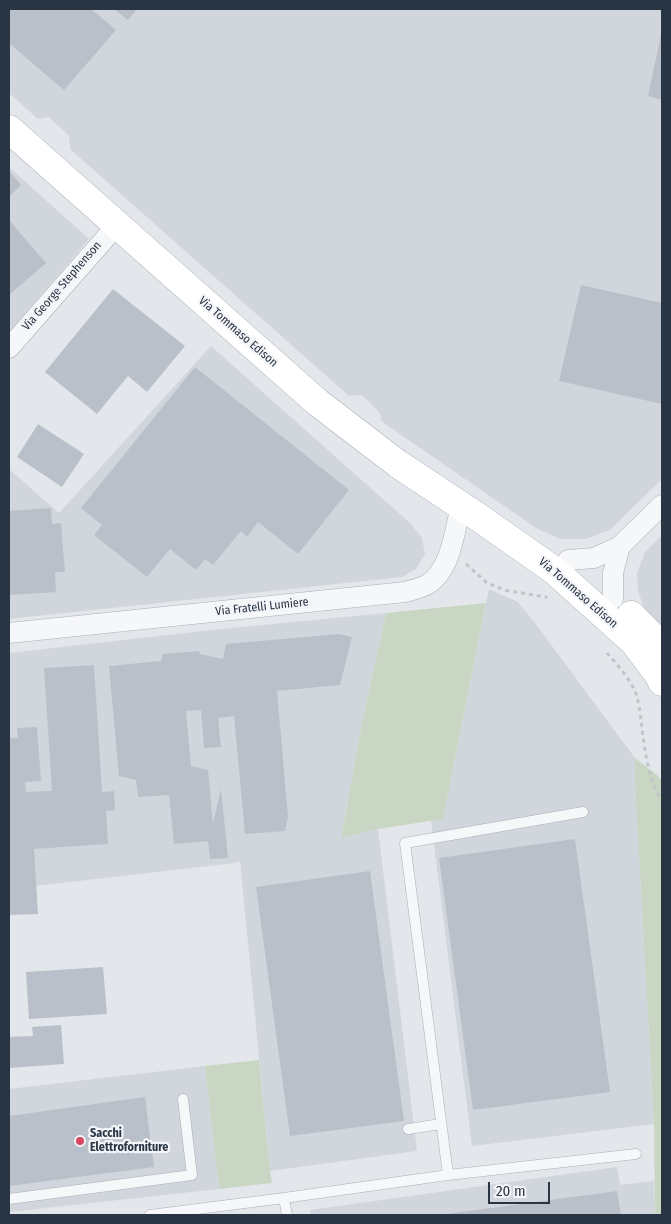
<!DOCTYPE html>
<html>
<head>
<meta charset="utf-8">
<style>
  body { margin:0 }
  #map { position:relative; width:671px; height:1224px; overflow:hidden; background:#e3e7eb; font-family:"Fira Sans Condensed",sans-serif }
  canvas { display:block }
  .frame { position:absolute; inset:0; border:10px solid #2a3544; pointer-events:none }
  .scale { position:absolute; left:488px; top:1182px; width:62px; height:22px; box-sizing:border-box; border:2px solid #2a3544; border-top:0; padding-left:6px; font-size:15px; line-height:18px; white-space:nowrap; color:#2a3544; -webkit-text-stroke:4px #f3f5f9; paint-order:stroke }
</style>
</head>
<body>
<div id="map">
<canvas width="671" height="1224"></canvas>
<div class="frame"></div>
<div class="scale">20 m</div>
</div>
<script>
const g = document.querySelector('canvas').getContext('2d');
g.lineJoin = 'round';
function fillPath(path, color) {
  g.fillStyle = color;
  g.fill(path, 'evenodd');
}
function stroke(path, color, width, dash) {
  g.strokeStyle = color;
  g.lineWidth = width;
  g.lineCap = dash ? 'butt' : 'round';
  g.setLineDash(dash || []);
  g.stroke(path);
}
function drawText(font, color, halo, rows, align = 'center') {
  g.font = font + ' "Fira Sans Condensed",sans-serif';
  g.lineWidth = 4.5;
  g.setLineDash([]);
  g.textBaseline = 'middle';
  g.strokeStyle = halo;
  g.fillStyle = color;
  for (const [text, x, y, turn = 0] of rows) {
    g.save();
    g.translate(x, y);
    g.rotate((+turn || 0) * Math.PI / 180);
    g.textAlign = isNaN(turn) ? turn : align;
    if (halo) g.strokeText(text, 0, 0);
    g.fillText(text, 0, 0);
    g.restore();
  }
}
fillPath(new Path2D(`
  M 9,9 L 662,9 L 662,479 L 610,530 L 585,539 L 560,539 L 536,528 L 381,421 L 380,413 L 362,395 L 349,396 L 70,149 L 69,136 L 49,117 L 38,119 L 9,93 Z
  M 9,167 L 89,239 L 9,332 Z
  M 211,346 L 410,523 L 422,538 L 425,554 L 416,569 L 402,577 L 9,619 L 9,469 L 59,513 Z
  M 662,535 L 662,631 L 646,612 L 638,592 L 637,573 L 645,552 Z
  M 489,589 L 518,602 L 535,623 L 635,758 L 635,783 L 654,1124 L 472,1146 L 431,821 L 443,818 Z
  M 386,613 L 362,722 L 341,837 L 378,829 L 417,1151 L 270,1171 L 240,861 L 235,863 L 9,889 L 9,653 L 212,630 Z
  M 205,1066 L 219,1189 L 9,1212 L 9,1089 Z
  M 617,1167 L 620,1185 L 654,1181 L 655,1215 L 311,1215 L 310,1210 Z`), '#d1d6dd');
fillPath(new Path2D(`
  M 486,603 L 443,819 L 378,829 L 341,838 L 362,722 L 386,613 Z
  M 635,758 L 657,775 L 662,781 L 662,1215 L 655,1215 L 654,1124 L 635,783 Z
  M 259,1060 L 270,1171 L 272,1183 L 219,1189 L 205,1066 Z`), '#c9d6c4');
fillPath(new Path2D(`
  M 9,9 L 91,9 L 116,30 L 64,90 L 9,43 Z
  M 114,9 L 137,9 L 128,20 Z
  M 661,35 L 662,35 L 662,100 L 648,96 Z
  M 9,171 L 21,185 L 9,197 Z
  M 9,220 L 46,263 L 9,295 Z
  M 581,285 L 662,303 L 662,404 L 559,381 Z
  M 113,289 L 185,346 L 147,392 L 128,376 L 97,414 L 45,372 Z
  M 195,367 L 349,490 L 298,554 L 258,522 L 247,537 L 241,531 L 213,565 L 205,559 L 196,570 L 170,549 L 147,577 L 94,535 L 102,525 L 81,508 Z
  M 38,424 L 84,454 L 62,487 L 17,457 Z
  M 51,508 L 52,524 L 61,523 L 65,572 L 55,572 L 56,592 L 9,595 L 9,511 Z
  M 339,634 L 352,637 L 340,685 L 277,691 L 288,817 L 285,831 L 245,834 L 234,716 L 218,718 L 221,747 L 204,748 L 201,710 L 186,711 L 191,766 L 208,770 L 213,823 L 221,789 L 228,858 L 210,859 L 208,841 L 174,844 L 169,795 L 138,797 L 136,780 L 119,776 L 109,666 L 161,661 L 163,654 L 199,651 L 200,654 L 223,659 L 226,644 Z
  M 94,665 L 102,792 L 114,791 L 115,810 L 106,811 L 108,844 L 34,849 L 38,914 L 9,915 L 9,738 L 18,738 L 17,728 L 37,727 L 41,781 L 25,782 L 26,792 L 52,791 L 44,668 Z
  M 575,839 L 610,1092 L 473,1110 L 439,858 Z
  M 370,871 L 404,1121 L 290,1136 L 256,887 Z
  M 103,967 L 107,1014 L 29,1019 L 26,972 Z
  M 61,1025 L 64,1064 L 9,1068 L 9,1037 L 33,1036 L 32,1027 Z
  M 145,1097 L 154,1167 L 9,1186 L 9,1116 Z
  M 617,1191 L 621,1215 L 448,1215 L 447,1214 Z`), '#bac0c9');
const lane = new Path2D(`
  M 408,1129 L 441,1124
  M 448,1175 L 636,1154
  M 9,1199 L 192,1175 L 183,1099
  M 150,1215 L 284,1198
  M 287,1215 L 284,1198 L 448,1175 L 405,843 L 583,812`);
const street = new Path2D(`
  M 9,348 L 117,225
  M 620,546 L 662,505
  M 568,560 L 594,558 L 620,546 L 613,573 L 613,599
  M 9,633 L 405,592 C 412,590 422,588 428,584 C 451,570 455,530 461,505`);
const secondary = new Path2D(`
  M 9,129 L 317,402 L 398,464 L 481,519 L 555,571 L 634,642 L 658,674 L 662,682
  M 631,615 L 662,646`);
stroke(lane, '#a8aeb6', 11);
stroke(street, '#a8aeb6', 21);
stroke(secondary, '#a8aeb6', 29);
stroke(new Path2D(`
  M 466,564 L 487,583 L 504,590 L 546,597 L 547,598
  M 607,653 C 617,664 633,682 637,697 C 639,704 640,712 641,720 C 644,746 648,779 662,801`), '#c1c5ca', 3, [4, 4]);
stroke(lane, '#f6f7f9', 10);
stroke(street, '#f6f7f9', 20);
stroke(secondary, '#fff', 28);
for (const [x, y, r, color] of [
  [80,1141,5,"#d24661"]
]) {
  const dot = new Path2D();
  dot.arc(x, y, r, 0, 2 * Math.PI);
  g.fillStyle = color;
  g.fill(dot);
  stroke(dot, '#f3f5f9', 2);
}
drawText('12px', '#2a3544', '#f3f5f9', [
  ["Via George Stephenson",62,286,-49],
  ["Via Tommaso Edison",238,332,41],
  ["Via Tommaso Edison",578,593,41],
  ["Via Fratelli Lumiere",262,607,-6]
]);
drawText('bold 12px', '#2a3544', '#f3f5f9', [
  ["Sacchi",90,1134],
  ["Elettroforniture",90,1148]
], 'left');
</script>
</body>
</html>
